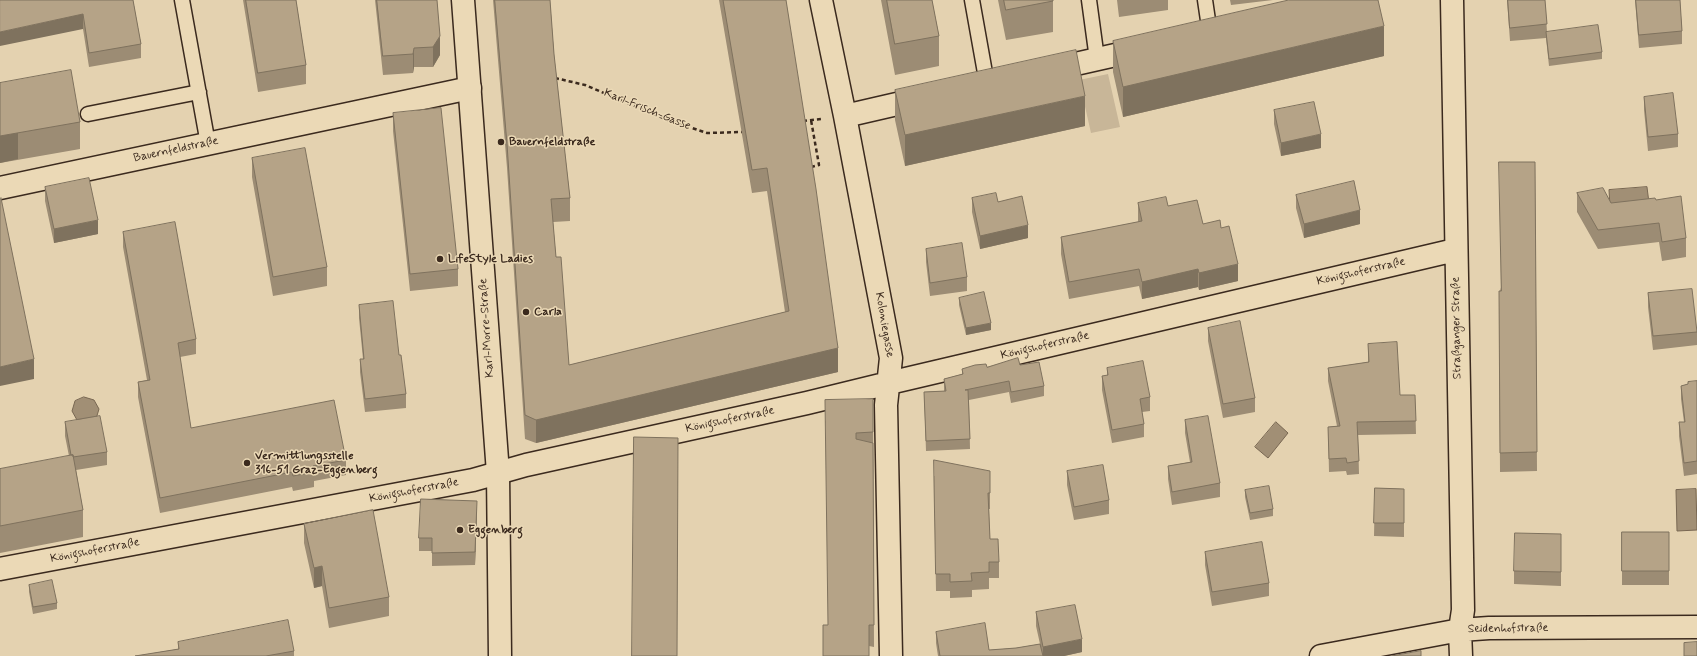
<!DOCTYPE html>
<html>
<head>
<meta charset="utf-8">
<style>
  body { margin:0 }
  canvas { display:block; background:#e4d2b0 }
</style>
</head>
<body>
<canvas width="1697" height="656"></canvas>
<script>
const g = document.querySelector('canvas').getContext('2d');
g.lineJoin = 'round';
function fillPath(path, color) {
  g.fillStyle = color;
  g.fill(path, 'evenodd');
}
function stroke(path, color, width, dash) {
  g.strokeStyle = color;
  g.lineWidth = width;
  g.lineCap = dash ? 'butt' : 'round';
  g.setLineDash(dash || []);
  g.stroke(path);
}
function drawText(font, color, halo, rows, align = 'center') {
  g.font = font + ' Mynerve,sans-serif';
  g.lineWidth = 3;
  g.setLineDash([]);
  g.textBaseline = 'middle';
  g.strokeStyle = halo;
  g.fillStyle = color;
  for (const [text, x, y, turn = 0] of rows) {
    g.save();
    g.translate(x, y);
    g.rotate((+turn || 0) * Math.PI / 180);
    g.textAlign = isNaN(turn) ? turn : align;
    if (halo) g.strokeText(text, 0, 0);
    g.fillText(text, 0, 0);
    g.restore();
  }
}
fillPath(new Path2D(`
  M 1108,74 L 1120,127 L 1091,133 L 1079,80 Z`), '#c8b698');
const water = new Path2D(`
  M 1647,187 L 1649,203 L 1610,207 L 1609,190 Z
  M 84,397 L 94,400 L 99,409 L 96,419 L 77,420 L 72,411 L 75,401 Z
  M 1276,422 L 1288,433 L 1268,458 L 1255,447 Z
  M 1696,489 L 1697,530 L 1677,531 L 1676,490 Z`);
fillPath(water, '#a18f75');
stroke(water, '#786752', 1);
const service = new Path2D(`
  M 182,0 L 208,144
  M 972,0 L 987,84
  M 1089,0 L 1097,59
  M 1205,0 L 1210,34
  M 88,114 L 199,92`);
const minor = new Path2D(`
  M 821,0 L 845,116 L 891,358 L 886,405 L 891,656
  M 1452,0 L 1463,610 L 1460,630 L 1461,656
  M 1049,70 L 1142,49
  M 845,116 L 923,98
  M 0,188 L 470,88
  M 0,569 L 473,480 L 526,465 L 807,403 L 889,383 L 1455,250
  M 1321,656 L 1460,630 L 1489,628 L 1697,627`);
const secondary = new Path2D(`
  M 463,0 L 498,473 L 500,656`);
stroke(service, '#3b2a1e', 17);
stroke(minor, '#3b2a1e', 25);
stroke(secondary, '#3b2a1e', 25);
stroke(new Path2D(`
  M 555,78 L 585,85 L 668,120 L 707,133 L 742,132
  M 803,121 L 822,119
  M 811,167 L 819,165 L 811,120`), '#3b2a1e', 2.5, [4, 3]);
stroke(service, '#ebd9b6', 14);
stroke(minor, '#ebd9b6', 22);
stroke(secondary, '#ebd9b6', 22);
fillPath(new Path2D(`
  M 0,0 L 133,0 L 141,44 L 141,58 L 89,67 L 83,29 Z
  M 243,0 L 296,0 L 306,65 L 306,84 L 258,92 Z
  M 375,0 L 437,0 L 440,55 L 433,67 L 414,67 L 413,73 L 383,75 Z
  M 493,0 L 550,0 L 554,54 L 570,198 L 570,221 L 553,222 L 556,257 L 569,365 L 785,312 L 767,191 L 752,193 L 719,0 L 786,0 L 838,372 L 536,443 L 525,439 L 507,168 Z
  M 881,0 L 932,0 L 939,36 L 939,66 L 895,75 Z
  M 998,0 L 1053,0 L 1053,32 L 1006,40 Z
  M 1117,0 L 1168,0 L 1168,10 L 1119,17 Z
  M 1230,0 L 1273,0 L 1231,5 Z
  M 1507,0 L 1545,0 L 1547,32 L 1602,52 L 1602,59 L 1549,66 L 1546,38 L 1510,41 Z
  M 1635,0 L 1680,0 L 1682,31 L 1682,44 L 1639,48 Z
  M 1113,41 L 1384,56 L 1123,117 L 1113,72 Z
  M 0,83 L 80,122 L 80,149 L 0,163 Z
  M 895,90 L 1085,126 L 905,166 L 895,120 Z
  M 1644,97 L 1678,134 L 1678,147 L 1648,151 L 1644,110 Z
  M 1274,110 L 1321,148 L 1281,156 L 1274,124 Z
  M 393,113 L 458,269 L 458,286 L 410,291 L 393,131 Z
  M 252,158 L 327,267 L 327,286 L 273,296 L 252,177 Z
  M 1535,162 L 1537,471 L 1500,472 L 1499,310 L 1500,291 Z
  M 45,187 L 98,234 L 54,243 L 45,201 Z
  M 1577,193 L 1611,203 L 1656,200 L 1686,238 L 1686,257 L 1662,261 L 1659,242 L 1598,249 L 1577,212 Z
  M 1296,195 L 1360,224 L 1304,238 L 1296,208 Z
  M 972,198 L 998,202 L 1028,238 L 980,249 L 972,212 Z
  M 1138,203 L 1168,206 L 1203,224 L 1221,228 L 1238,281 L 1199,290 L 1198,287 L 1142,299 L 1139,286 L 1069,299 L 1061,254 L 1061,237 L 1138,222 Z
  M 123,232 L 196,339 L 196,354 L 180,357 L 191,428 L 346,460 L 346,475 L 314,481 L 314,487 L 293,491 L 292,487 L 160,513 L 138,397 L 138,382 L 147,380 L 123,247 Z
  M 926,249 L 967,277 L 967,291 L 930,296 L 926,262 Z
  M 1648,293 L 1697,332 L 1697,345 L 1653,350 L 1648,307 Z
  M 959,298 L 991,330 L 966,335 L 959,305 Z
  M 359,305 L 399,355 L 406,394 L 406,408 L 365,412 L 360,372 L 360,359 L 363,359 L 359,318 Z
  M 1208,328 L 1255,398 L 1255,412 L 1223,418 L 1208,341 Z
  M 1368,344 L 1400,395 L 1415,395 L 1416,434 L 1358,435 L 1359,474 L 1347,475 L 1346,471 L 1329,472 L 1328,427 L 1337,426 L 1328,381 L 1328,368 L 1368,362 Z
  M 1020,365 L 1044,386 L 1044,396 L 1011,403 L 1009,392 L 969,400 L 970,449 L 926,451 L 924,392 L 944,391 L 944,379 L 962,374 L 962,369 L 987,367 Z
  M 1107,368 L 1150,397 L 1150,411 L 1142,412 L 1144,424 L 1144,437 L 1112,443 L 1102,390 L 1102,376 L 1107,376 Z
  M 1697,381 L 1697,474 L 1684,476 L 1679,436 L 1679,422 L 1684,422 L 1681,399 L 1681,386 L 1688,384 Z
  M 873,399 L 874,647 L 869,646 L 825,421 Z
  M 1185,420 L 1220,483 L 1220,497 L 1172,505 L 1168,479 L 1168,466 L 1190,462 L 1185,433 Z
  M 65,422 L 107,452 L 107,465 L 76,470 L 83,510 L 83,537 L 0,553 L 0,469 L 69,456 L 65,436 Z
  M 990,471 L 990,509 L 989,509 L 990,539 L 999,562 L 999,578 L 989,578 L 989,589 L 972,590 L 972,597 L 950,598 L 950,591 L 936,591 L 934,476 Z
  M 1067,471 L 1109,500 L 1109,514 L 1074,520 L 1067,485 Z
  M 1375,488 L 1404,489 L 1404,537 L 1374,536 Z
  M 1245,490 L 1273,509 L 1273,516 L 1250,520 L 1245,497 Z
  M 477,514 L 475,565 L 432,566 L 432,551 L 419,551 L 419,538 Z
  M 304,524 L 389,597 L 389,616 L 329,628 L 322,586 L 314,588 L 304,543 Z
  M 1622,532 L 1669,532 L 1669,585 L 1622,585 Z
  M 1561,547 L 1561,586 L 1514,584 L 1514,571 Z
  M 1205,552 L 1269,583 L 1269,596 L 1212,606 L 1205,565 Z
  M 29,585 L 57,603 L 57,609 L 33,614 L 29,592 Z
  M 1036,612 L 1082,652 L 1064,656 L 938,656 L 936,643 L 936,632 L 989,650 L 1016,648 L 1040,644 L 1036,626 Z
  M 178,642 L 294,651 L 294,656 L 135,656 L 178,649 Z`), '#9c8c74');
fillPath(new Path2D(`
  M 83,14 L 83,29 L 0,46 L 0,32 Z
  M 1384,26 L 1384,56 L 1123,117 L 1123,87 Z
  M 440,36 L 440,55 L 433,67 L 433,47 Z
  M 414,48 L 414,67 L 413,73 L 413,54 Z
  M 1085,96 L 1085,126 L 905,166 L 905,135 Z
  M 18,132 L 18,159 L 0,163 L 0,136 Z
  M 1321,134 L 1321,148 L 1281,156 L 1281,143 Z
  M 1360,210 L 1360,224 L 1304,238 L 1304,224 Z
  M 98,220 L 98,234 L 54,243 L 54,229 Z
  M 1028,225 L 1028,238 L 980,249 L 980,236 Z
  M 1238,264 L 1238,281 L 1199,290 L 1199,273 Z
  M 1198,269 L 1198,287 L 1142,299 L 1142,282 Z
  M 991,323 L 991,330 L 966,335 L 966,328 Z
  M 838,348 L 838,372 L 536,443 L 536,420 Z
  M 34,359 L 34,379 L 0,386 L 0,367 Z
  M 477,501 L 477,514 L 475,565 L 475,552 Z
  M 322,566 L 322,586 L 314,588 L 314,568 Z
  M 1082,639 L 1082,652 L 1064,656 L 1043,656 L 1043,647 Z`), '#7f725e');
const building = new Path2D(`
  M 0,0 L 133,0 L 141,44 L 89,53 L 83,14 L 0,32 Z
  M 246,0 L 296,0 L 306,65 L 258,73 Z
  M 377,0 L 437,0 L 440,36 L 433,47 L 414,48 L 413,54 L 383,56 Z
  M 495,0 L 550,0 L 554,54 L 570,198 L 551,199 L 556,257 L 561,257 L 569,365 L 789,311 L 767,168 L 752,170 L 723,0 L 786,0 L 816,189 L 838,348 L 536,420 L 525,415 L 507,144 Z
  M 887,0 L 932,0 L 939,36 L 895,44 Z
  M 1004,0 L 1053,0 L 1053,1 L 1006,10 Z
  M 1289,0 L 1378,0 L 1384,26 L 1123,87 L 1113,41 Z
  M 1508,0 L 1545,0 L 1547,24 L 1510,28 Z
  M 1636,0 L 1680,0 L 1682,31 L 1639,35 Z
  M 1598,25 L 1602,52 L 1549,59 L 1546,32 Z
  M 1076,50 L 1085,96 L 905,135 L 895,90 Z
  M 71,70 L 80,122 L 0,136 L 0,83 Z
  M 1673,93 L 1678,134 L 1648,137 L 1644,97 Z
  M 1314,102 L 1321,134 L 1281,143 L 1274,110 Z
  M 441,108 L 458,269 L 410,274 L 393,113 Z
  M 305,148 L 327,267 L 273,277 L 252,158 Z
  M 1499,162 L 1535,162 L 1537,452 L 1500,453 L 1499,291 L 1501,291 Z
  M 89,178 L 98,220 L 54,229 L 45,187 Z
  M 1354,181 L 1360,210 L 1304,224 L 1296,195 Z
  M 1603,188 L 1611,203 L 1655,198 L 1656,200 L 1681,196 L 1686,238 L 1662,242 L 1659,223 L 1598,230 L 1577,193 Z
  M 996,193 L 998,202 L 1022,196 L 1028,225 L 980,236 L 972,198 Z
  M 1166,197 L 1168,206 L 1197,200 L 1203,224 L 1220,220 L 1221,228 L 1229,226 L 1238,264 L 1199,273 L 1198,269 L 1142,282 L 1139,269 L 1069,282 L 1061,237 L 1142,221 L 1138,203 Z
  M 1,198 L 34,359 L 0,367 L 0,199 Z
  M 175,222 L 196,339 L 178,343 L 191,428 L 334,400 L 346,460 L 313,466 L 314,472 L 293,476 L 292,472 L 160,498 L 138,382 L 150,380 L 123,232 Z
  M 962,243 L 967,277 L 930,283 L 926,249 Z
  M 1692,289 L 1697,332 L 1653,336 L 1648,293 Z
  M 984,292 L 991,323 L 966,328 L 959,298 Z
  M 393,301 L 399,355 L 401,355 L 406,394 L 365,399 L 360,359 L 364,359 L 359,305 Z
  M 1240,321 L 1255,398 L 1223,404 L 1208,328 Z
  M 1397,342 L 1400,395 L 1415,395 L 1416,421 L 1357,422 L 1359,461 L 1347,463 L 1346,458 L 1329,459 L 1328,427 L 1340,426 L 1328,368 L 1369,362 L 1368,344 Z
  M 1018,358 L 1020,365 L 1039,362 L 1044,386 L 1011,392 L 1009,381 L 965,390 L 968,390 L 970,439 L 926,441 L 924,392 L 946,391 L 944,379 L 963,374 L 962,369 L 975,365 L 986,364 L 987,367 Z
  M 1143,361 L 1150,397 L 1140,399 L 1144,424 L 1112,430 L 1102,376 L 1108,375 L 1107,368 Z
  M 1697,381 L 1697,461 L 1684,463 L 1679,422 L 1685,422 L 1681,386 L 1688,384 L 1688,382 Z
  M 873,399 L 873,432 L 856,433 L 856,439 L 873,443 L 874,625 L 869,625 L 869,656 L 823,656 L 823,625 L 828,625 L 825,400 Z
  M 100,416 L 107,452 L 73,457 L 73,455 L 71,455 L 65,422 Z
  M 1208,416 L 1220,483 L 1172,492 L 1168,466 L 1192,462 L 1185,420 Z
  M 634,437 L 678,438 L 677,656 L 632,656 Z
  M 73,455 L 83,510 L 0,526 L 0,469 Z
  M 934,460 L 990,471 L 990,493 L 988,493 L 990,539 L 998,539 L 999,562 L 989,562 L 989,572 L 971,573 L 972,581 L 950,582 L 950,574 L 936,574 Z
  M 1103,465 L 1109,500 L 1074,507 L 1067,471 Z
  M 1269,486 L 1273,509 L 1250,513 L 1245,490 Z
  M 1375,488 L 1404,489 L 1404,523 L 1374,523 Z
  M 421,499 L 477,501 L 475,552 L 432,553 L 432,538 L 419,538 Z
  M 373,510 L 389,597 L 329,608 L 322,566 L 314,568 L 304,524 Z
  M 1622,532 L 1669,532 L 1669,571 L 1622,571 Z
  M 1515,533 L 1561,534 L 1561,572 L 1514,571 Z
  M 1262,542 L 1269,583 L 1212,592 L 1205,552 Z
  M 52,580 L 57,603 L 33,607 L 29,585 Z
  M 1075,605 L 1082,639 L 1043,647 L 1036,612 Z
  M 288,620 L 294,651 L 266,656 L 135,656 L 179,649 L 178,642 Z
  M 985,623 L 989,650 L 1016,648 L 1040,644 L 1043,656 L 940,656 L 936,632 Z
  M 1697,642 L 1697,656 L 1684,656 L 1684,643 Z
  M 1421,651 L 1421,656 L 1392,656 Z`);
fillPath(building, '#b5a387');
stroke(building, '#7f725e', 1);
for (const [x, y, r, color] of [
  [501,142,4,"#3b2a1e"],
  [440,259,4,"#3b2a1e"],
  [526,312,4,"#3b2a1e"],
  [247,463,4,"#3b2a1e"],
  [460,530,4,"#3b2a1e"]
]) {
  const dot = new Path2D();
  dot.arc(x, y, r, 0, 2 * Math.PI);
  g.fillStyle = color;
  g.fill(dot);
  stroke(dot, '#ebd9b6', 1.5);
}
drawText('12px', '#3b2a1e', '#ebd9b6', [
  ["Karl-Frisch-Gasse",647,110,22],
  ["Bauernfeldstraße",176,150,-12],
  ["Königshoferstraße",1361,272,-13],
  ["Koloniegasse",884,325,80],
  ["Karl-Morre-Straße",487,328,-94],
  ["Straßganger Straße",1457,328,-91],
  ["Königshoferstraße",1045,346,-13],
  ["Königshoferstraße",730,420,-12],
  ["Königshoferstraße",414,491,-11],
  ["Königshoferstraße",95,551,-11],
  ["Seidenhofstraße",1508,629,-1]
]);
drawText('bold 12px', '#3b2a1e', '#ebd9b6', [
  ["Bauernfeldstraße",509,142],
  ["LifeStyle Ladies",448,259],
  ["Carla",534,312],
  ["Vermittlungsstelle",255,456],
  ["316-51 Graz-Eggenberg",255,470],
  ["Eggenberg",468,530]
], 'left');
</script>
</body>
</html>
